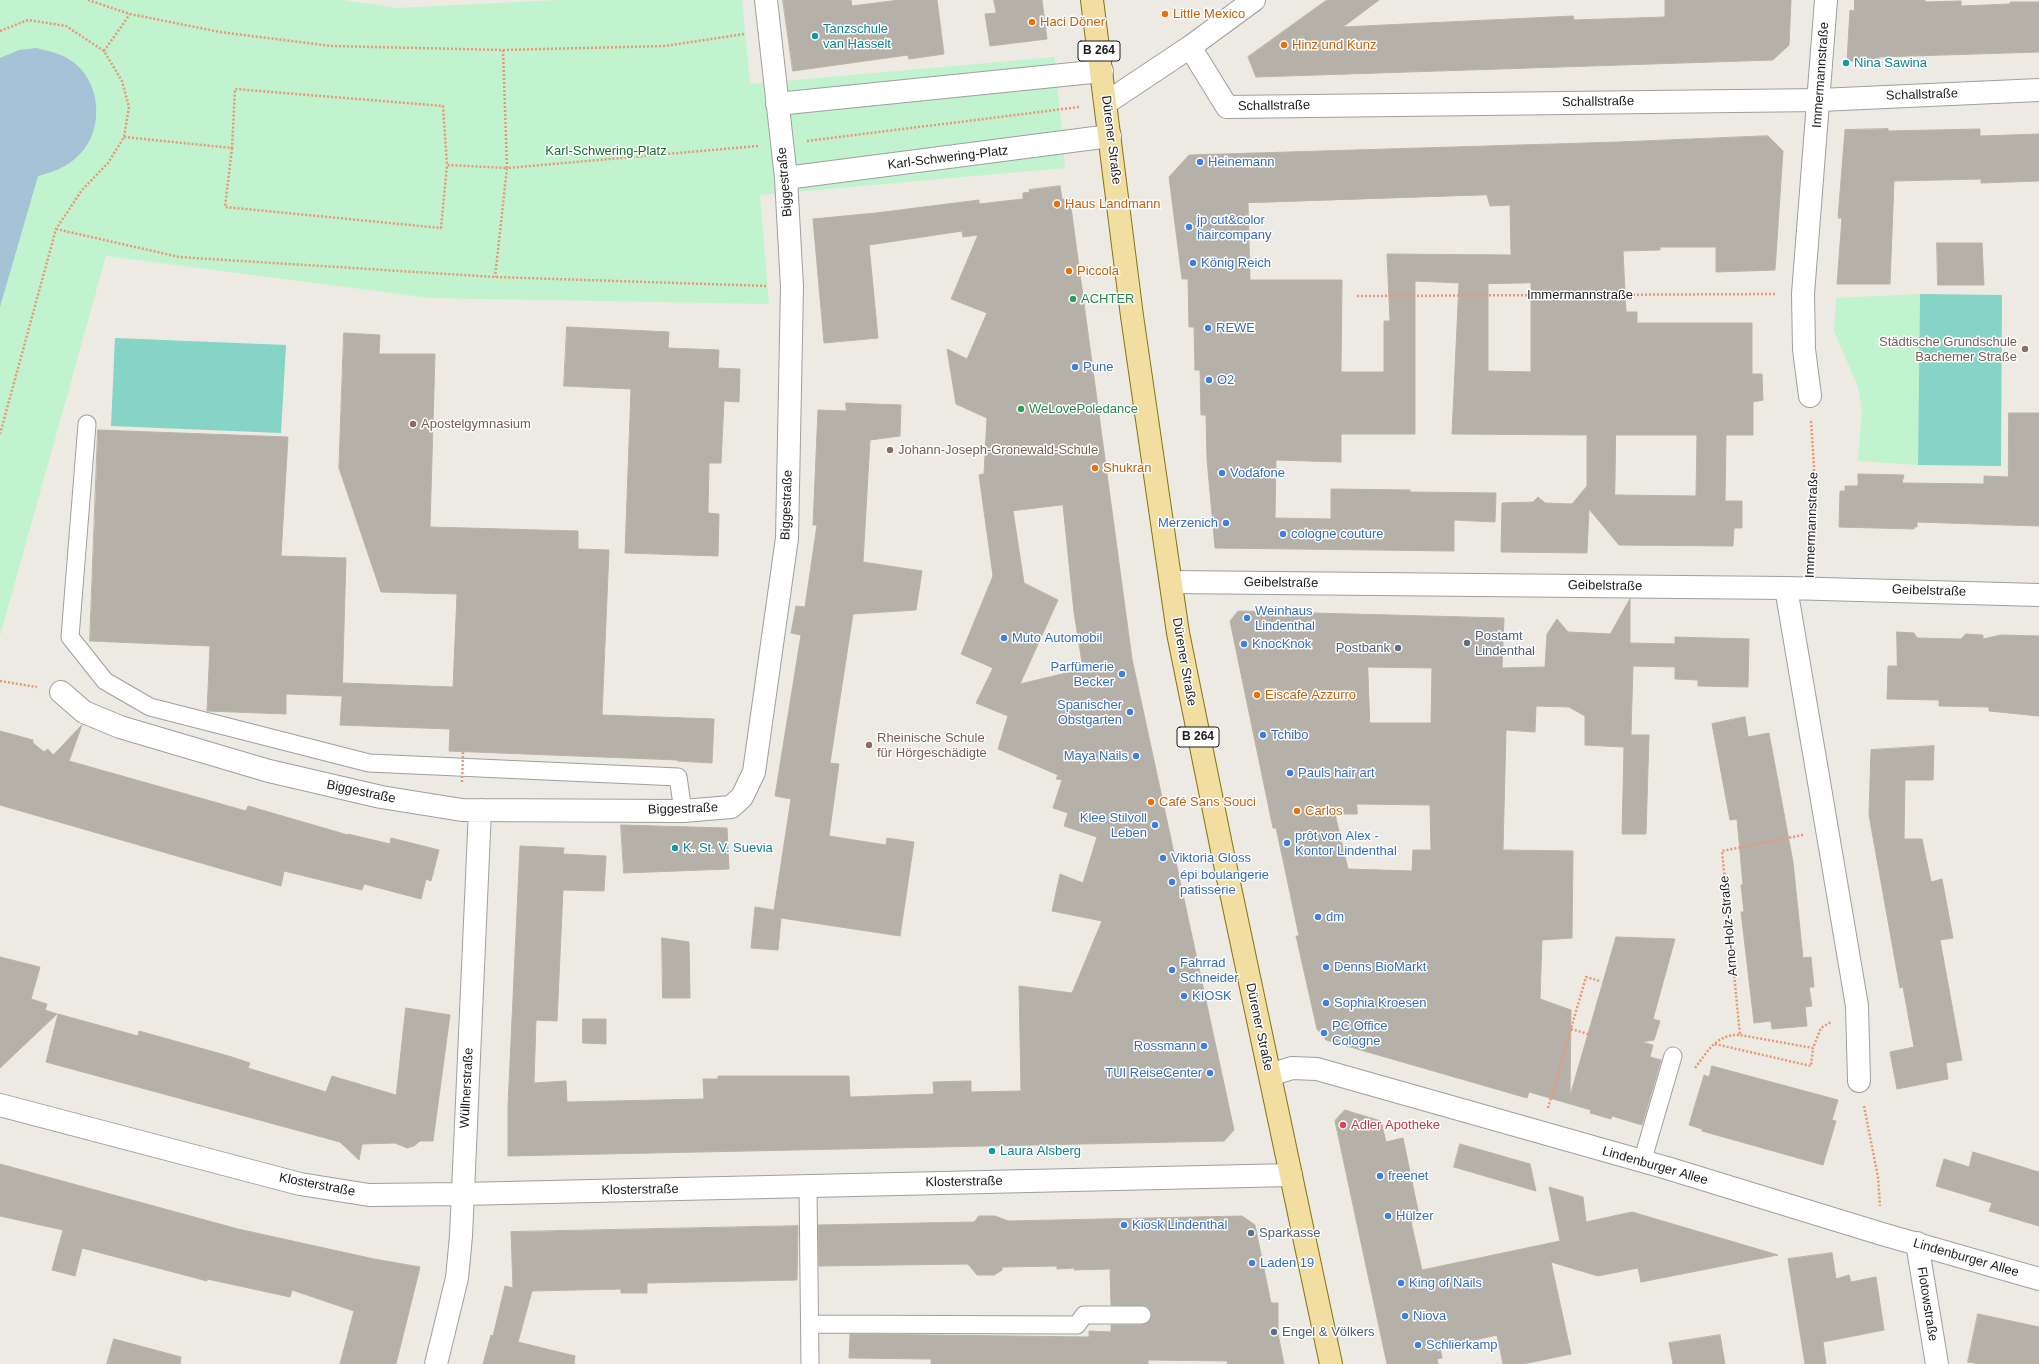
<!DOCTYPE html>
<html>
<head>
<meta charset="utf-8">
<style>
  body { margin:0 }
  canvas { display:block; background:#eceae2 }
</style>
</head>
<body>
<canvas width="2039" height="1364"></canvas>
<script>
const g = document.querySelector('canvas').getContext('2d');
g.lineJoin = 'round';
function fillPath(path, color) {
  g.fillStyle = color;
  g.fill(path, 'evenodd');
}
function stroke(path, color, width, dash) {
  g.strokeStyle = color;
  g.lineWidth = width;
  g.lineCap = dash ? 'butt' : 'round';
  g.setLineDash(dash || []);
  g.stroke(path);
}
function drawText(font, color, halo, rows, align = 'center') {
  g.font = font + ' Helvetica,sans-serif';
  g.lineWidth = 3;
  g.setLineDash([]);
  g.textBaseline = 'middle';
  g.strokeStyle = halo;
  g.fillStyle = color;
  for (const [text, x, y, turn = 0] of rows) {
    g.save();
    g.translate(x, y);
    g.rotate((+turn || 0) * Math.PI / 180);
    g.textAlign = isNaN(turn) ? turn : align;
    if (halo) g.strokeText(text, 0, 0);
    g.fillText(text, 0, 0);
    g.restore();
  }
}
fillPath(new Path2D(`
  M 0,0 L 343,0 L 397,8 L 558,0 L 742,0 L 750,84 L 1055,57 L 1065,168 L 760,195 L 769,304 L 431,298 L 106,256 L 0,636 Z
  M 1920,294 L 1918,465 L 1858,461 L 1862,410 L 1858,387 L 1834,331 L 1836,298 Z`), '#c1f3cf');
fillPath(new Path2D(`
  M 1920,294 L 2002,295 L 2001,466 L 1918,465 Z
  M 115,338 L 286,345 L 281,433 L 111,426 Z`), '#86d4c5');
fillPath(new Path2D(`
  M 36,48 C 48,51 60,53 70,60 C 102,80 105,131 78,156 C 67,167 53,172 38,176 L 0,307 L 0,58 L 19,50 Z`), '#a6c2d6');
const building = new Path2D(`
  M 783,0 L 851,0 L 852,6 L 899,0 L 937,0 L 944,54 L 909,59 L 908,55 L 793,71 Z
  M 994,0 L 1042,0 L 1047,39 L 990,46 L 985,14 L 996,13 Z
  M 1327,0 L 1379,0 L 1343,27 L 1573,16 L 1574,20 L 1665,17 L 1665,0 L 1791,0 L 1789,45 L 1773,60 L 1256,77 L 1248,57 Z
  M 1855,0 L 1925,0 L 1925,2 L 1961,1 L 1961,6 L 2010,4 L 2010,2 L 2039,2 L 2039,52 L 1879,57 L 1879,61 L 1847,61 L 1850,10 L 1854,11 Z
  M 1888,129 L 1888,131 L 1980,129 L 1980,136 L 2039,134 L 2039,181 L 1981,183 L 1981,179 L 1894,181 L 1890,284 L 1837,284 L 1842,218 L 1838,218 L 1845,130 Z
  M 1768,136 L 1783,151 L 1775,270 L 1716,272 L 1716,247 L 1660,247 L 1660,250 L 1623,251 L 1626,312 L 1637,312 L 1637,323 L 1752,323 L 1752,374 L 1762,374 L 1763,400 L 1753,402 L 1753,435 L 1726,435 L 1725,501 L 1742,501 L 1742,528 L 1734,528 L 1733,546 L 1619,545 L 1589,509 L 1587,553 L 1501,552 L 1502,503 L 1533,502 L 1538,497 L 1545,503 L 1572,504 L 1587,486 L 1587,435 L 1452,434 L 1459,283 L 1415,281 L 1415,434 L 1341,434 L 1341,462 L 1276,460 L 1275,518 L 1331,519 L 1331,489 L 1410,490 L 1410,492 L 1496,493 L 1495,522 L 1454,520 L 1454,551 L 1215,548 L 1207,459 L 1206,415 L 1201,415 L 1200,370 L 1195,370 L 1194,327 L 1189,327 L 1188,279 L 1182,279 L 1169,177 L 1189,155 L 1619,142 ZM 1487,195 L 1490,206 L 1510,205 L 1511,255 L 1387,254 L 1390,321 L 1384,321 L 1384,372 L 1341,372 L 1342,280 L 1250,280 L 1248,203 ZM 1531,283 L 1531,372 L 1488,371 L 1488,284 ZM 1616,435 L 1697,435 L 1696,496 L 1615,495 Z
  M 1060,186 L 1062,199 L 1070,200 L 1132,659 L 1234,1130 L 1224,1141 L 508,1156 L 508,1106 L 520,846 L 564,848 L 563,854 L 606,856 L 604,891 L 563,890 L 557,1021 L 536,1020 L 534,1083 L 566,1081 L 567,1102 L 704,1099 L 703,1079 L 718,1079 L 718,1076 L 849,1076 L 850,1097 L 934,1094 L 933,1082 L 971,1081 L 971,1092 L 1021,1091 L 1019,986 L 1072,993 L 1102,921 L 1052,911 L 1060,874 L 1083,883 L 1097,837 L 1064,826 L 1068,813 L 1053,808 L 1062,780 L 1056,779 L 1058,775 L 998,749 L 1008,716 L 976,703 L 993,668 L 961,654 L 993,576 L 979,475 L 984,474 L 987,418 L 956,404 L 947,349 L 967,359 L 987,313 L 951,299 L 978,235 L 963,237 L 962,231 L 869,245 L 878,338 L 824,343 L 813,219 L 876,213 L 979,200 L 979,204 L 1023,199 L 1023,193 L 1030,192 L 1029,190 ZM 1063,505 L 1074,612 L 1083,669 L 1020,684 L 1058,600 L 1024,583 L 1013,511 Z
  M 1937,243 L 1982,243 L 1984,285 L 1938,285 Z
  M 567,327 L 669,332 L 668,348 L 719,350 L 718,368 L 740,369 L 739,402 L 724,401 L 721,463 L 709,463 L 708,513 L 719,514 L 718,556 L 625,553 L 631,389 L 564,386 Z
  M 344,333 L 380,335 L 379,354 L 435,354 L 430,527 L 578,531 L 578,549 L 609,550 L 602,715 L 714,719 L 712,763 L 677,761 L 678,760 L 449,751 L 450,729 L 340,725 L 343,683 L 453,687 L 457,594 L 381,592 L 339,468 Z
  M 846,403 L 901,405 L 900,436 L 870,440 L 863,562 L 922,571 L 916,610 L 853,614 L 830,763 L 839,764 L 829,836 L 886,845 L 887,838 L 914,842 L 900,936 L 781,918 L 778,950 L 751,948 L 755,907 L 774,910 L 791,799 L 775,796 L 801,635 L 791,633 L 796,606 L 805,607 L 817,525 L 813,525 L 818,410 L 846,411 Z
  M 2009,413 L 2039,413 L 2039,526 L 1917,522 L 1917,527 L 1914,527 L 1914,529 L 1839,527 L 1840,491 L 1845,491 L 1845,486 L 1858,486 L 1858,474 L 1904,475 L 1902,483 L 1984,484 L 1984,476 L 2008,477 Z
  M 98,430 L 288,437 L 281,556 L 346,558 L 342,696 L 286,694 L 286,714 L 207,711 L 210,646 L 90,641 Z
  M 1630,599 L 1630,643 L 1675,644 L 1675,637 L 1749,639 L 1748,687 L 1698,686 L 1698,680 L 1675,679 L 1675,667 L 1633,666 L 1631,735 L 1649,735 L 1646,834 L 1622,834 L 1624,747 L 1585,745 L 1585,716 L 1569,707 L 1536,706 L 1535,732 L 1506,730 L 1503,850 L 1573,851 L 1572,938 L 1542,940 L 1540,999 L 1571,1010 L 1570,1096 L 1616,937 L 1675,939 L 1653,1019 L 1660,1021 L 1654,1040 L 1642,1042 L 1653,1045 L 1650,1057 L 1661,1060 L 1642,1125 L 1612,1116 L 1611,1119 L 1590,1113 L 1591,1110 L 1529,1092 L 1527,1098 L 1326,1040 L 1317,1029 L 1296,936 L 1299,936 L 1283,860 L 1276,828 L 1273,828 L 1230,621 L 1238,611 L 1504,618 L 1502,668 L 1545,667 L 1547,634 L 1557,619 L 1568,632 L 1610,634 ZM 1368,667 L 1432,668 L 1431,723 L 1370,723 ZM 1357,804 L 1430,805 L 1431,850 L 1413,850 L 1412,871 L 1348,869 L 1335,814 L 1357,814 Z
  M 1897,632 L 1914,633 L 1917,638 L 1961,639 L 1966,634 L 1983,635 L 1983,639 L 2001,635 L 2039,636 L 2039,716 L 1989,711 L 1989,707 L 1939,706 L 1939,700 L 1887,699 L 1888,666 L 1897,666 Z
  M 1745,717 L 1748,737 L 1769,733 L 1793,862 L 1803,958 L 1811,957 L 1814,987 L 1809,987 L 1812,1006 L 1805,1007 L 1807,1026 L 1772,1029 L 1771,1021 L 1754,1023 L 1741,912 L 1744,912 L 1741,885 L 1743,885 L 1737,819 L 1730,820 L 1712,724 Z
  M 82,725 L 69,761 L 246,811 L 248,806 L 348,835 L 348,834 L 390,844 L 391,838 L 439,850 L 431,881 L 426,879 L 421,899 L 364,884 L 362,890 L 284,871 L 281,886 L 0,805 L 0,731 L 33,740 L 33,743 L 44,752 L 48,749 L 53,755 Z
  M 1934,746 L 1933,780 L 1905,780 L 1904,839 L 1922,839 L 1931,882 L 1942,879 L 1953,938 L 1940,940 L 1962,1060 L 1946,1063 L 1948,1079 L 1897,1089 L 1890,1052 L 1914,1047 L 1903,987 L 1900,988 L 1869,815 L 1871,750 Z
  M 621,825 L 727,828 L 729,869 L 624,873 Z
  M 662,938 L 689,942 L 690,998 L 663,998 Z
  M 0,957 L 40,967 L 31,999 L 47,1004 L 45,1010 L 57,1014 L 0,1068 Z
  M 406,1008 L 450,1015 L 433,1141 L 420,1141 L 414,1146 L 407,1148 L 395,1143 L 362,1144 L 359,1160 L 340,1142 L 46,1062 L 58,1014 L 138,1036 L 139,1031 L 232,1057 L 250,1063 L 248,1068 L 326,1092 L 332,1076 L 396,1095 Z
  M 583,1019 L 606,1019 L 606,1044 L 583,1043 Z
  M 1712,1066 L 1838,1100 L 1832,1120 L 1836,1121 L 1823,1165 L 1702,1131 L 1702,1129 L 1689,1125 L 1704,1075 L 1709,1077 Z
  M 1345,1110 L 1381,1121 L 1386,1142 L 1403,1138 L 1420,1220 L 1411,1222 L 1422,1270 L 1560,1241 L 1549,1187 L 1583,1197 L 1586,1222 L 1632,1212 L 1778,1255 L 1641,1282 L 1638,1268 L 1598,1276 L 1551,1262 L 1571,1354 L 1523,1364 L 1503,1364 L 1497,1335 L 1440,1348 L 1442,1358 L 1437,1359 L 1438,1364 L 1387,1364 L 1335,1121 Z
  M 1460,1144 L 1530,1164 L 1536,1191 L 1454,1167 Z
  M 1973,1152 L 2039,1172 L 2039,1226 L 1989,1211 L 1992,1203 L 1936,1186 L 1944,1159 L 1969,1167 Z
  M 0,1164 L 238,1229 L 374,1259 L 420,1267 L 396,1364 L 340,1364 L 354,1311 L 292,1290 L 290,1297 L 207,1279 L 207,1281 L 82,1248 L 75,1276 L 52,1270 L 63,1230 L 0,1216 Z
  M 979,1216 L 995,1216 L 1008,1221 L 1242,1216 L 1255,1225 L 1271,1303 L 1278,1303 L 1278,1334 L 1284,1364 L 1227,1364 L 1228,1361 L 1148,1360 L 1148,1364 L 931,1364 L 931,1359 L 849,1358 L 850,1334 L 1089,1337 L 1089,1331 L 1111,1332 L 1111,1325 L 1142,1325 L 1150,1320 L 1152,1315 L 1147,1306 L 1111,1305 L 1110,1269 L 1074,1270 L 1075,1268 L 1057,1269 L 1057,1266 L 1002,1267 L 1002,1270 L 994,1275 L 977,1275 L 968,1264 L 819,1266 L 818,1225 L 974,1222 Z
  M 798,1226 L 797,1280 L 647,1283 L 647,1293 L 621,1293 L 621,1289 L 532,1291 L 518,1342 L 575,1356 L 574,1364 L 483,1364 L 491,1335 L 493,1336 L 505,1286 L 513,1288 L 511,1232 Z
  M 1832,1253 L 1836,1279 L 1849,1275 L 1851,1282 L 1876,1277 L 1884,1330 L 1823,1342 L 1826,1364 L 1805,1364 L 1788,1259 Z
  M 1978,1314 L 2039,1327 L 2039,1364 L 1980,1364 L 1968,1362 Z
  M 1720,1335 L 1725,1364 L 1673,1364 L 1669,1343 Z
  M 114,1339 L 181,1357 L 180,1364 L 107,1364 Z`);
fillPath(building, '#b5b0a8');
stroke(building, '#bcb3a6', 1);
const service = new Path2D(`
  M 87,424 L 70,637 L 105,681 L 150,707 L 369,763 L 678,777 L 683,811
  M 1642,1162 L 1673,1056
  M 808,1186 L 810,1364
  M 810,1324 L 1077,1325 L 1084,1315 L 1142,1315`);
const minor = new Path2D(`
  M 1190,47 L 1227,107 L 1820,100 L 2039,90
  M 777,104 L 1102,71
  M 786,178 L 1110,136
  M 1810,396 L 1804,349 L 1803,294 L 1826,0
  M 1171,582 L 1786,588 L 2039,595
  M 1786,588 L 1857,1006 L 1859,1081
  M 61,692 L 84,712 L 120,727 L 269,771 L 381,797 L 462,810 L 683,811 L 731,807 L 742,797 L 754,772 L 787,538 L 792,287 L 786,178 L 766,0
  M 1270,1075 L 1292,1068 L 1317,1069 L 1667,1168 L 1882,1234 L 2039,1279
  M 0,1105 L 300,1184 L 369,1195 L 462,1194 L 1291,1175
  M 1917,1243 L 1937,1364
  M 436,1364 L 457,1278 L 461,1236 L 480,810`);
const tertiary = new Path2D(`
  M 1106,103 L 1190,47 L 1254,0`);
const primary = new Path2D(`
  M 1092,0 L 1132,316 L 1178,633 L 1222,850 L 1331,1364`);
stroke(service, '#9f9f9f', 19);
stroke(minor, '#9f9f9f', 24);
stroke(tertiary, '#9f9f9f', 24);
stroke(primary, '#85730e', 24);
stroke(new Path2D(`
  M 88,0 L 130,14 L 220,32 L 331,46 L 503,50 L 665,46 L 744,34
  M 0,31 L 28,20 L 66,26 L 104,51 L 122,81 L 129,107 L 124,137 L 108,163 L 82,190 L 56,229 L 0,434
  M 503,50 L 507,168 L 758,146
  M 104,51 L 130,14
  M 124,137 L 232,148 L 235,89 L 443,106 L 447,165 L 507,168 L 495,277
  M 807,141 L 1079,107
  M 232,148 L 225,207 L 441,228 L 447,165
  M 56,229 L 179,257 L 495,277 L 767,286
  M 1357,296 L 1777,294
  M 1811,563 L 1814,467 L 1811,420
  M 0,681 L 37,687
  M 1803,835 L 1722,851 L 1740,1035 L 1813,1048 L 1821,1028 L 1831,1022
  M 1571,1029 L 1591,1035
  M 1715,1044 L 1811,1066 L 1813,1048
  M 1695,1068 C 1708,1051 1716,1034 1740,1035
  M 1864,1106 L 1878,1177 L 1880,1206
  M 1548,1108 L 1586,977 L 1600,981`), '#ec9673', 2.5, [2, 2]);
stroke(service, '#fff', 17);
stroke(minor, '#fff', 22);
stroke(tertiary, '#fff', 22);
stroke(primary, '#f2dea0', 22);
stroke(new Path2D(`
  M 462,782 L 463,752`), '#ec9673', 2.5, [2, 2]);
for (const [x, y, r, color] of [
  [1165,14,4,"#e8710a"],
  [1032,22,4,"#e8710a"],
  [815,36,4,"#0f9aa8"],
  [1284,45,4,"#e8710a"],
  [1846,63,4,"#0f9aa8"],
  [1200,162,4,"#3f7fe0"],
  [1057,204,4,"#e8710a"],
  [1189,227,4,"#3f7fe0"],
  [1193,263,4,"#3f7fe0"],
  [1069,271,4,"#e8710a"],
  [1073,299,4,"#2e9e5b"],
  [1208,328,4,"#3f7fe0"],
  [2025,349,4,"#8d6e63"],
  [1075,367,4,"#3f7fe0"],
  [1209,380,4,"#3f7fe0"],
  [1021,409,4,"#2e9e5b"],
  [413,424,4,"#8d6e63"],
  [890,450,4,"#8d6e63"],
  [1095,468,4,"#e8710a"],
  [1222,473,4,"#3f7fe0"],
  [1226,523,4,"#3f7fe0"],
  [1283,534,4,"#3f7fe0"],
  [1247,618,4,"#3f7fe0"],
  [1004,638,4,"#3f7fe0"],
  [1467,643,4,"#5c6f8a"],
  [1244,644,4,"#3f7fe0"],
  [1398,648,4,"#5c6f8a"],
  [1122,674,4,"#3f7fe0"],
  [1257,695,4,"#e8710a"],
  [1130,712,4,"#3f7fe0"],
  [1263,735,4,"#3f7fe0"],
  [869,745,4,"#8d6e63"],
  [1136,756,4,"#3f7fe0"],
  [1290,773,4,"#3f7fe0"],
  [1151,802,4,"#e8710a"],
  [1297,811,4,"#e8710a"],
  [1155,825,4,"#3f7fe0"],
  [1287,843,4,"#3f7fe0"],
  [675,848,4,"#0f9aa8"],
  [1163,858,4,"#3f7fe0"],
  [1172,882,4,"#3f7fe0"],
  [1318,917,4,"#3f7fe0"],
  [1326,967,4,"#3f7fe0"],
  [1172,970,4,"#3f7fe0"],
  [1184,996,4,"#3f7fe0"],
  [1326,1003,4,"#3f7fe0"],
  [1324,1033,4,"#3f7fe0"],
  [1204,1046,4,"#3f7fe0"],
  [1210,1073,4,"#3f7fe0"],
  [1343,1125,4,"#e0444e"],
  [992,1151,4,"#0f9aa8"],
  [1380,1176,4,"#3f7fe0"],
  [1388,1216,4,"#3f7fe0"],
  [1124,1225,4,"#3f7fe0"],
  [1251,1233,4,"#5c6f8a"],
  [1252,1263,4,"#3f7fe0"],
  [1401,1283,4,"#3f7fe0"],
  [1405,1316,4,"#3f7fe0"],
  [1274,1332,4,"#5c6f8a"],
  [1418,1345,4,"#3f7fe0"]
]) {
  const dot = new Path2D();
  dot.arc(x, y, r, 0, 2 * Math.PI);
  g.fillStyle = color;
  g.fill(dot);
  stroke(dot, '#fff', 1.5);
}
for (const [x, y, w] of [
  [1099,51,42],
  [1198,737,42]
]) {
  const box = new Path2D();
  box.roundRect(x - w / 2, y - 10, w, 20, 3);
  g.fillStyle = '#fff';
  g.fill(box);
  stroke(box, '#1b1b1b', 1);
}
drawText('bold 12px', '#1b1b1b', null, [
  ["B 264",1099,51],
  ["B 264",1198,737]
]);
drawText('13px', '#c56008', '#fff', [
  ["Little Mexico",1173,14],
  ["Haci Döner",1040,22],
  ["Hinz und Kunz",1292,45],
  ["Haus Landmann",1065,204],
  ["Piccola",1077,271],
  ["Shukran",1103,468],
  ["Eiscafe Azzurro",1265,695],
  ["Café Sans Souci",1159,802],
  ["Carlos",1305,811]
], 'left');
drawText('13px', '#0d838f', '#fff', [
  ["Tanzschule",823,29],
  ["van Hasselt",823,44],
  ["Nina Sawina",1854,63],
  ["K. St. V. Suevia",683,848],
  ["Laura Alsberg",1000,1151]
], 'left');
drawText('13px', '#1b1b1b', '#fff', [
  ["Immermannstraße",1821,75,-86],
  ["Schallstraße",1922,95,-2],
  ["Schallstraße",1598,102,-1],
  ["Schallstraße",1274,106,-1],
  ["Dürener Straße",1111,140,83],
  ["Karl-Schwering-Platz",948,158,-7],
  ["Biggestraße",785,182,-95],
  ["Immermannstraße",1580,295],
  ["Biggestraße",787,505,-88],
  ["Immermannstraße",1812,525,-88],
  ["Geibelstraße",1281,583,1],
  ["Geibelstraße",1605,586,1],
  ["Geibelstraße",1929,591,2],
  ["Dürener Straße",1184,662,80],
  ["Biggestraße",361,792,12],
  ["Biggestraße",683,809,-2],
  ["Arno-Holz-Straße",1729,926,-95],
  ["Dürener Straße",1259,1027,78],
  ["Wüllnerstraße",467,1088,-87],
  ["Lindenburger Allee",1655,1166,16],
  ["Klosterstraße",964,1182,-1],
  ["Klosterstraße",317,1185,11],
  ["Klosterstraße",640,1190,-1],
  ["Lindenburger Allee",1966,1258,16],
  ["Flotowstraße",1927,1304,81]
]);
drawText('13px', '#156d2d', '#fff', [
  ["Karl-Schwering-Platz",606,151]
]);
drawText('13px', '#366cbe', '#fff', [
  ["Heinemann",1208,162],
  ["jp cut&color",1197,220],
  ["haircompany",1197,235],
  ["König Reich",1201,263],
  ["REWE",1216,328],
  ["Pune",1083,367],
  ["O2",1217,380],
  ["Vodafone",1230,473],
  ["Merzenich",1218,523,"right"],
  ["cologne couture",1291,534],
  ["Weinhaus",1255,611],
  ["Lindenthal",1255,626],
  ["Muto Automobil",1012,638],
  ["KnocKnok",1252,644],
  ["Parfümerie",1114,667,"right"],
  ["Becker",1114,682,"right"],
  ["Spanischer",1122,705,"right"],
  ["Obstgarten",1122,720,"right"],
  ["Tchibo",1271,735],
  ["Maya Nails",1128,756,"right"],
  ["Pauls hair art",1298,773],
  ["Klee Stilvoll",1147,818,"right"],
  ["Leben",1147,833,"right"],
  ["prôt von Alex -",1295,836],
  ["Kontor Lindenthal",1295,851],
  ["Viktoria Gloss",1171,858],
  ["épi boulangerie",1180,875],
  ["patisserie",1180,890],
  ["dm",1326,917],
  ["Fahrrad",1180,963],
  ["Schneider",1180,978],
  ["Denns BioMarkt",1334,967],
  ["KIOSK",1192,996],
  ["Sophia Kroesen",1334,1003],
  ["PC Office",1332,1026],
  ["Cologne",1332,1041],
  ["Rossmann",1196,1046,"right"],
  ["TUI ReiseCenter",1202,1073,"right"],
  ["freenet",1388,1176],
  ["Hülzer",1396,1216],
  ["Kiosk Lindenthal",1132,1225],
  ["Laden 19",1260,1263],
  ["King of Nails",1409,1283],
  ["Niova",1413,1316],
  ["Schlierkamp",1426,1345]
], 'left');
drawText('13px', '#27864d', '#fff', [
  ["ACHTER",1081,299],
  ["WeLovePoledance",1029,409]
], 'left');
drawText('13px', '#785e54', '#fff', [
  ["Städtische Grundschule",2017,342,"right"],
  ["Bachemer Straße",2017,357,"right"],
  ["Apostelgymnasium",421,424],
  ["Johann-Joseph-Gronewald-Schule",898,450],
  ["Rheinische Schule",877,738],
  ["für Hörgeschädigte",877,753]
], 'left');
drawText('13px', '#4e5e75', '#fff', [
  ["Postamt",1475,636],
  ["Lindenthal",1475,651],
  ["Postbank",1390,648,"right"],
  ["Sparkasse",1259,1233],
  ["Engel & Völkers",1282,1332]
], 'left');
drawText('13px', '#be3a42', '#fff', [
  ["Adler Apotheke",1351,1125]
], 'left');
</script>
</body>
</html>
